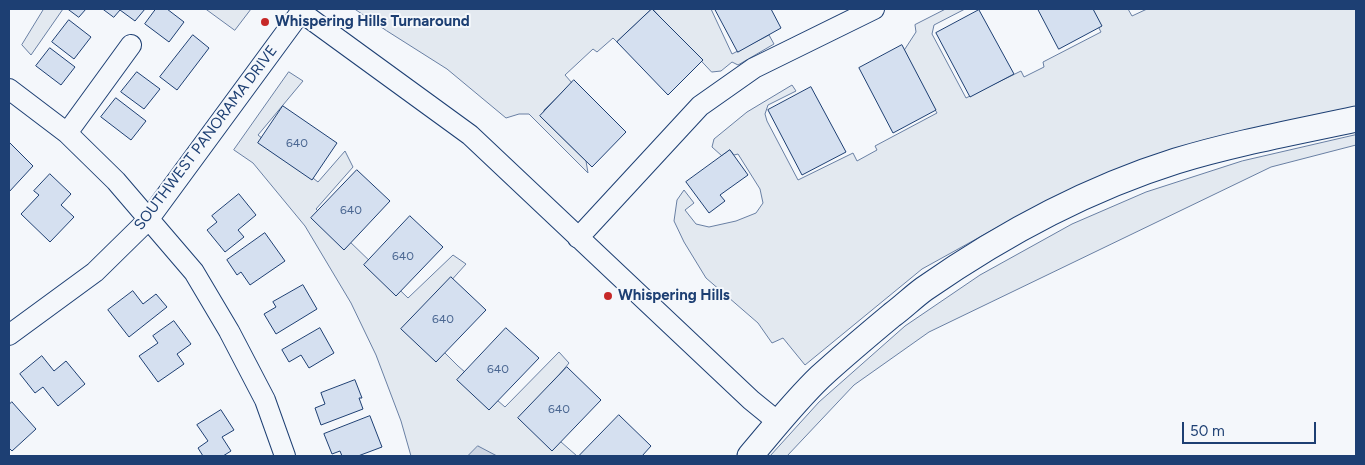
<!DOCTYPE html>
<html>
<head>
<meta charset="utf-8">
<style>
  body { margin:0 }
  #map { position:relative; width:1365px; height:465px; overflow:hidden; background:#f4f7fb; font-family:Figtree,sans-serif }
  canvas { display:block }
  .frame { position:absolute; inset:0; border:10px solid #1d3f73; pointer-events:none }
  .scale { position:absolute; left:1182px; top:422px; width:134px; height:22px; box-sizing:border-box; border:2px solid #1d3f73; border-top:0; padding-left:6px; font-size:15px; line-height:18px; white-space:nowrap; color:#1d3f73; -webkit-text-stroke:4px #f4f7fb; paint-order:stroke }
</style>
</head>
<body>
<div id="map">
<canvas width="1365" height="465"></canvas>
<div class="frame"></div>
<div class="scale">50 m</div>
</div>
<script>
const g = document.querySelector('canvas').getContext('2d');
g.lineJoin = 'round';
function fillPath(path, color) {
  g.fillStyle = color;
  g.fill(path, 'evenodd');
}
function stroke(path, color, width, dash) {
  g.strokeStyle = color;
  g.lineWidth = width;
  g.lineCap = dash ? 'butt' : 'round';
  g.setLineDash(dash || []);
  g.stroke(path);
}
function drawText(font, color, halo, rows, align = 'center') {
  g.font = font + ' Figtree,sans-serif';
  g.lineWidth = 4;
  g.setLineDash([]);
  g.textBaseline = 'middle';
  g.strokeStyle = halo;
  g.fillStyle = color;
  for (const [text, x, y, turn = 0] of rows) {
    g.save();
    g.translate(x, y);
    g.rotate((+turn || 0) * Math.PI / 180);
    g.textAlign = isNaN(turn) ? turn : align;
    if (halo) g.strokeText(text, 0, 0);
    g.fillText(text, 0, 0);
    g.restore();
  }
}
const green = new Path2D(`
  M 44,9 L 63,9 L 31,55 L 22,45 Z
  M 206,9 L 251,9 L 235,30 Z
  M 355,9 L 652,9 L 617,42 L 613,38 L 597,52 L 593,49 L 565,75 L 572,83 L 544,110 L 544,120 L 586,161 L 588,173 L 529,114 L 519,114 L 506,118 L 447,69 L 387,31 Z
  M 653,9 L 711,9 L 732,54 L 769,35 L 774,44 L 738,65 L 732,62 L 721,71 L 712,72 Z
  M 946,9 L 965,9 L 934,25 L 932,34 L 966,98 L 1021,71 L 1024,77 L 1044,67 L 1043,62 L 1101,32 L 1089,9 L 1128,9 L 1132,16 L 1147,9 L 1356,9 L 1356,107 L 1154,157 L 1025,212 L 922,269 L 805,365 L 783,338 L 772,343 L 758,323 L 706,278 L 684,242 L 674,221 L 677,200 L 684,190 L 694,203 L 685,210 L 696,224 L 709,227 L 736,221 L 756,213 L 763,203 L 760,189 L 738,154 L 734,155 L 730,150 L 722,156 L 712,147 L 714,139 L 747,112 L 792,85 L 796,91 L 768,105 L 765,114 L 767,121 L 798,180 L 853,153 L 857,161 L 877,150 L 875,146 L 937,113 L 903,52 L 916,32 L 915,25 Z
  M 289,72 L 303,81 L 258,135 L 318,182 L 345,151 L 353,167 L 316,209 L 408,298 L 453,255 L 466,264 L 414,322 L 458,366 L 505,407 L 559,352 L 569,363 L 528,413 L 577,456 L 411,456 L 401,421 L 376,355 L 351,303 L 305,226 L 253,163 L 234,150 Z
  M 1356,135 L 1356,145 L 1271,167 L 929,332 L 854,385 L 787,456 L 770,456 L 819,402 L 905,326 L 980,275 L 1072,224 L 1146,192 L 1242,161 Z`);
fillPath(green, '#e3e9f0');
stroke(green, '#687fa3', 1);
const water = new Path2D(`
  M 478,446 L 497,456 L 468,456 Z`);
fillPath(water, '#cfd7e4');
stroke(water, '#687fa3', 1);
const building = new Path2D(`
  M 68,9 L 86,9 L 79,17 Z
  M 103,9 L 145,9 L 135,21 L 120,10 L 114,17 Z
  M 156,9 L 167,9 L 184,22 L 169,42 L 145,24 Z
  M 652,9 L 703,60 L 668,95 L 617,42 Z
  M 715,9 L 771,9 L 781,28 L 738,52 Z
  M 1038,9 L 1093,9 L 1102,26 L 1059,49 Z
  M 979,10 L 1014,74 L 970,97 L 936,33 Z
  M 69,20 L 91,37 L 74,59 L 52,42 Z
  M 193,35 L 209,48 L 177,90 L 160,77 Z
  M 902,45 L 936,110 L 893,133 L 859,68 Z
  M 50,48 L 75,67 L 61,85 L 36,66 Z
  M 137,72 L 160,89 L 144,109 L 121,92 Z
  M 574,80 L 626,132 L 592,167 L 540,116 Z
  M 811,87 L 846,152 L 802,175 L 768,110 Z
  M 116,98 L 146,121 L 131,140 L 101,117 Z
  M 283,106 L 337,143 L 312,180 L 258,143 Z
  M 9,142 L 33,166 L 9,192 Z
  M 730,150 L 748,175 L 720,195 L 725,201 L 709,213 L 686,182 Z
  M 357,170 L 390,201 L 344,250 L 311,218 Z
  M 50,174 L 71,194 L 61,205 L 74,217 L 50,242 L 21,214 L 39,195 L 34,191 Z
  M 239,194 L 256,215 L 238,230 L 244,237 L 225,252 L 207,230 L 217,222 L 212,216 Z
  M 410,216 L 443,247 L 396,296 L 364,265 Z
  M 265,233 L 285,261 L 250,285 L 241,272 L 237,275 L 227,260 Z
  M 451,277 L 486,310 L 436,362 L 401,329 Z
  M 303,285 L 317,309 L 276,334 L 264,314 L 276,307 L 273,302 Z
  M 133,291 L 143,304 L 156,294 L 167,307 L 129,337 L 108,310 Z
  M 174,321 L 191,344 L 177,354 L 184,364 L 158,382 L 139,356 L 158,343 L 153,336 Z
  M 320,328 L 334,353 L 309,368 L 301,355 L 289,362 L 282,350 Z
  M 506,328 L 539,358 L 489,410 L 457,380 Z
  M 42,356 L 54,371 L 66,361 L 85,384 L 58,406 L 43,387 L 35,393 L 20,374 Z
  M 567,367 L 601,400 L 552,451 L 518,418 Z
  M 355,380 L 362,398 L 359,398 L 363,409 L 321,425 L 315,408 L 325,404 L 321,393 Z
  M 12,402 L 36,429 L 12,451 L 9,448 L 9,405 Z
  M 221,410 L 234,430 L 222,437 L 231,451 L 223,456 L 203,456 L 198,448 L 208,441 L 197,425 Z
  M 619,415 L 651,446 L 642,456 L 579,456 Z
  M 370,416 L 382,447 L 358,456 L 342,456 L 340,451 L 332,454 L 324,434 Z`);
fillPath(building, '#d5e0f0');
stroke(building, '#1d3f73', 1);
const minor = new Path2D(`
  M 301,12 L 470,135 L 751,400 L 778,422
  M 9,89 L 67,133 L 116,181 L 194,272 L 229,331 L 265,400 L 285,456
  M 67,133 L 131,45
  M 578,238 L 700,106 L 754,68 L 874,9
  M 9,335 L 95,272 L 148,220 L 303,9`);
const major = new Path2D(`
  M 750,456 C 773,429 795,401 820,377 C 843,356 868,335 892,315 C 903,307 913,297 924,289 C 1000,236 1087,189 1176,161 C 1235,143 1296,132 1356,119`);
stroke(minor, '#1d3f73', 22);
stroke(major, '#1d3f73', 27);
stroke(minor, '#f4f7fb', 20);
stroke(major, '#f4f7fb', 25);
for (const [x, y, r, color] of [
  [265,22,5,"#c62828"],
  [608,296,5,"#c62828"]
]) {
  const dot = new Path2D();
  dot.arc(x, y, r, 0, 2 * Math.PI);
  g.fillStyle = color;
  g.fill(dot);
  stroke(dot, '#f4f7fb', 2);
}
drawText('12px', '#4b6792', null, [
  ["640",297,143],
  ["640",351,210],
  ["640",403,256],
  ["640",443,319],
  ["640",498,369],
  ["640",559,409]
]);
drawText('bold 15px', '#1d3f73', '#f4f7fb', [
  ["Whispering Hills Turnaround",275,22],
  ["Whispering Hills",618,296]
], 'left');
drawText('15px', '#1d3f73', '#f4f7fb', [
  ["SOUTHWEST PANORAMA DRIVE",206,138,-53]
]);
</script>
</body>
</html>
